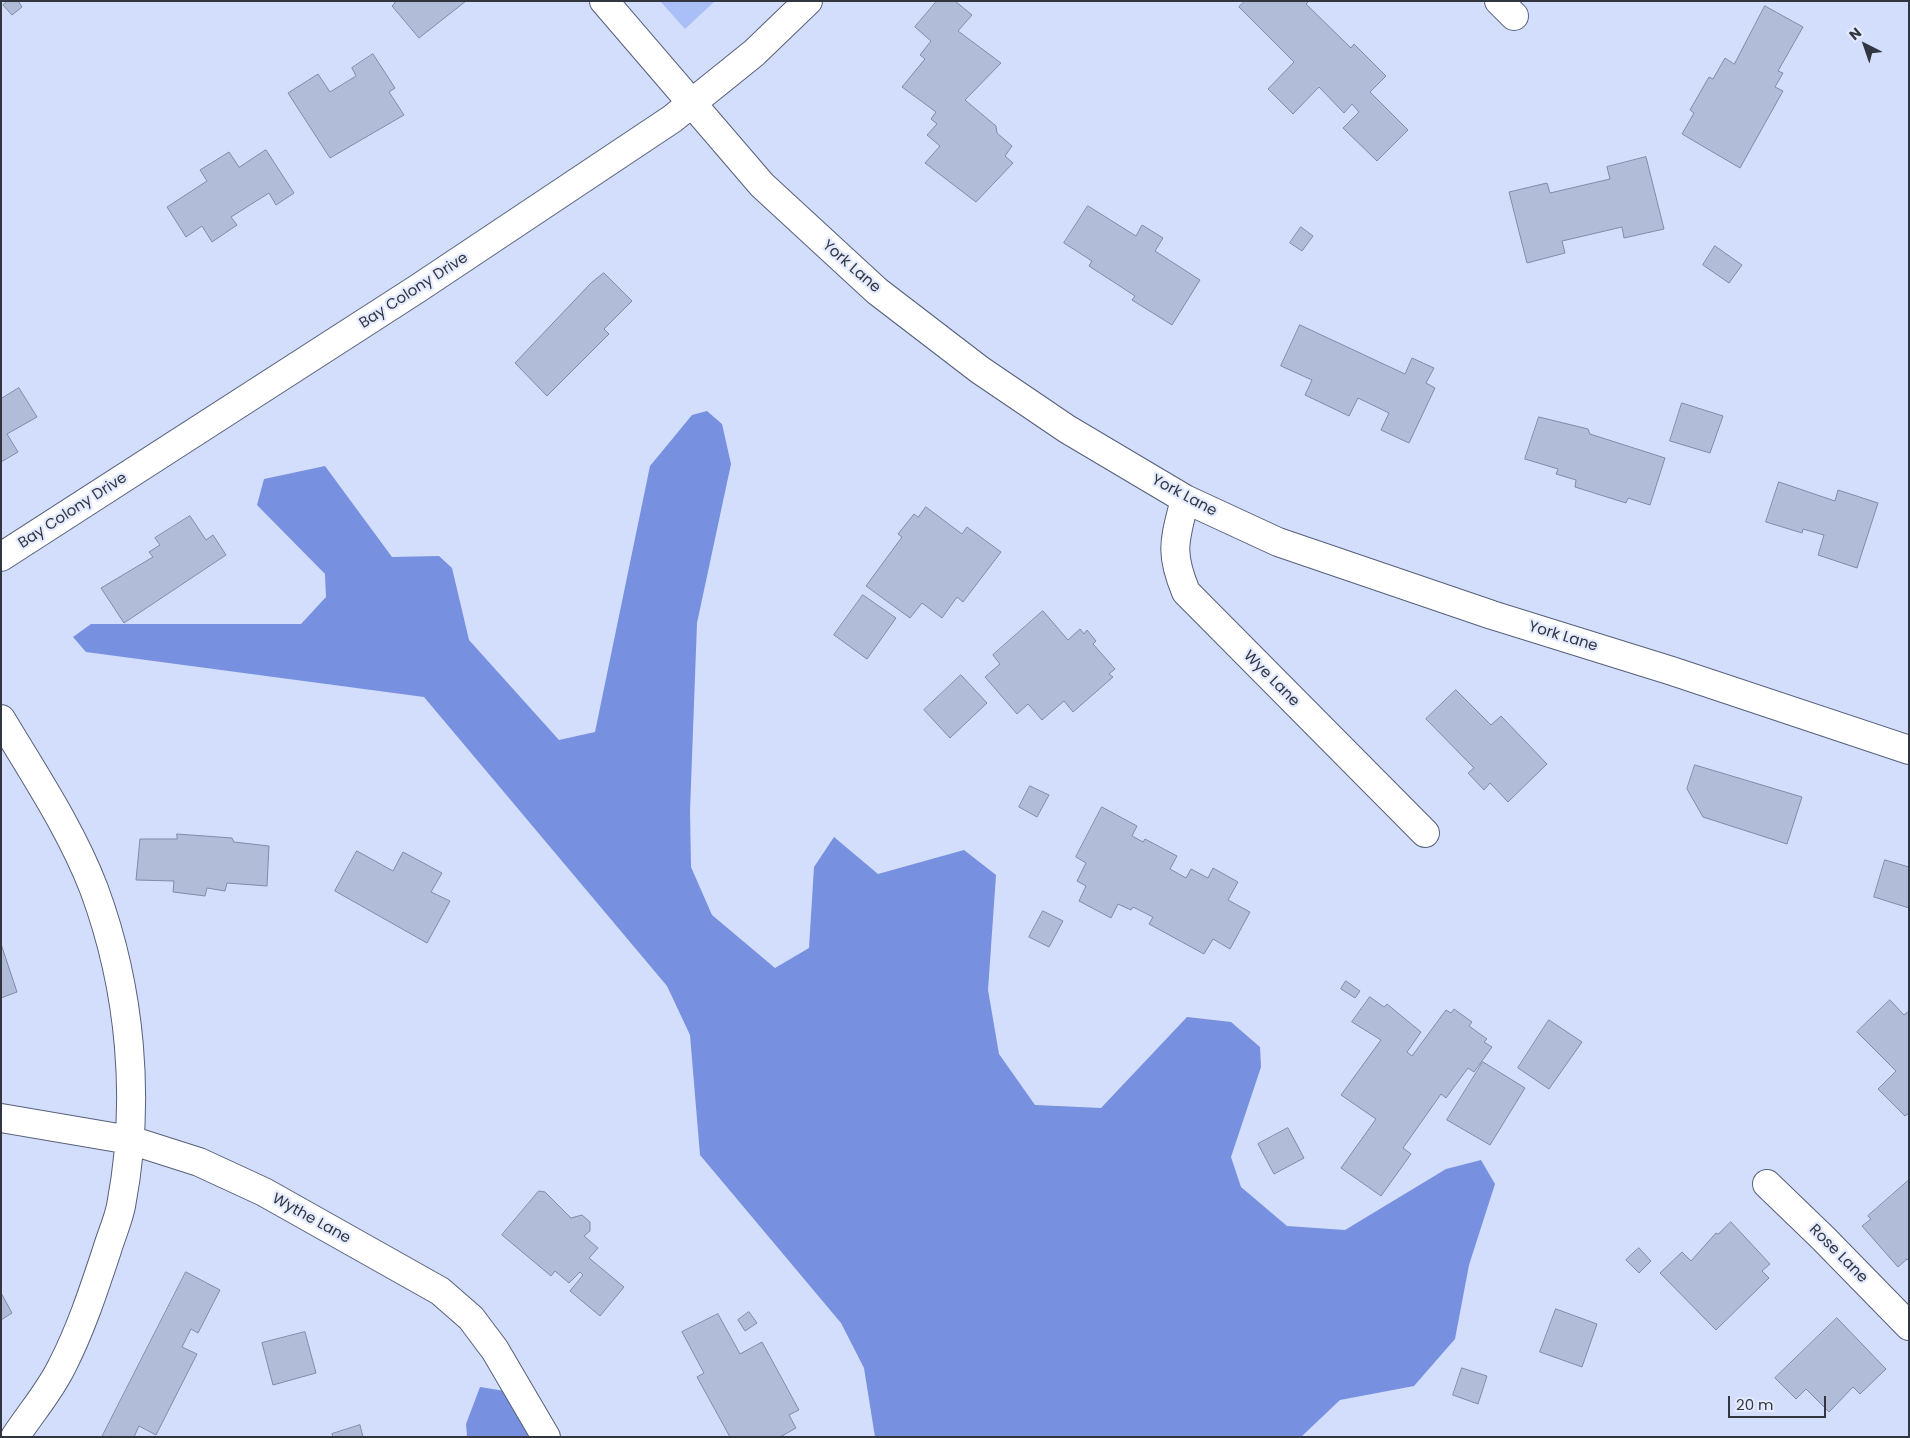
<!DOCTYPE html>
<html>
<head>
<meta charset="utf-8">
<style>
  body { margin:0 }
  #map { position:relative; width:1910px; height:1438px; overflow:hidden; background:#d3defc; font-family:Poppins,sans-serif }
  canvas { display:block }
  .frame { position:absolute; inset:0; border:2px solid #313641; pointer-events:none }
  .north { position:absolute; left:1840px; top:20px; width:50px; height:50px; -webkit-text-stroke:4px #e5ebfe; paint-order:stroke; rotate:319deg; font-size:14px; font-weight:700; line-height:20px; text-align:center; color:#313641 }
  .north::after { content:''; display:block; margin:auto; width:18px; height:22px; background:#313641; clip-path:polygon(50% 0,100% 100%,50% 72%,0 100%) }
  .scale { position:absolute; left:1728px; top:1396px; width:98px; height:22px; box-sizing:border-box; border:2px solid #313641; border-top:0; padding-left:6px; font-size:15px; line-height:18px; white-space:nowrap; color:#313641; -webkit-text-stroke:4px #e5ebfe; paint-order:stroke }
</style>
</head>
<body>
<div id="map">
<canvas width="1910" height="1438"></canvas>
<div class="frame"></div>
<div class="north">N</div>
<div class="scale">20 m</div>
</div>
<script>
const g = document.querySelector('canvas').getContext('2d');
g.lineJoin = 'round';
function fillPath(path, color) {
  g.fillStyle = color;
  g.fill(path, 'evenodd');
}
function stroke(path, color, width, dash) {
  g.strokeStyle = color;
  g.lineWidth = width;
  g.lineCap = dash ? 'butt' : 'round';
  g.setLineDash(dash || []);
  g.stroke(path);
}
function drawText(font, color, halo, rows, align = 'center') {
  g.font = font + ' Poppins,sans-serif';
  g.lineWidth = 4.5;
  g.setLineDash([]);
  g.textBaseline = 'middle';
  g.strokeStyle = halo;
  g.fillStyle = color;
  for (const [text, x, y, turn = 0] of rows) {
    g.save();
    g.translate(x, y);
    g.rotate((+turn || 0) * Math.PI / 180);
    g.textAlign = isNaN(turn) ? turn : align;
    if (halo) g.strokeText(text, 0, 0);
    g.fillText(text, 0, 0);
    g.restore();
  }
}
fillPath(new Path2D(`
  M 660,1 L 715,1 L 685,29 Z`), '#aabef8');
fillPath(new Path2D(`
  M 707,411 L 722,424 L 731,464 L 697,623 L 690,811 L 691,867 L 712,915 L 775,968 L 809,948 L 814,867 L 834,837 L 878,874 L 964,850 L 996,875 L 988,990 L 999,1054 L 1035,1105 L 1101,1108 L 1187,1017 L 1231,1022 L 1260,1047 L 1261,1067 L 1231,1157 L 1241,1187 L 1287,1226 L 1345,1230 L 1446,1169 L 1481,1160 L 1495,1184 L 1469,1265 L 1455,1339 L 1414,1386 L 1340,1400 L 1301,1437 L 875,1437 L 864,1368 L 841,1323 L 700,1155 L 690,1035 L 667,986 L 424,697 L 86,652 L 73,637 L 91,624 L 301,624 L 326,597 L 325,574 L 257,505 L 264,479 L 325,466 L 392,557 L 439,556 L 452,568 L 469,640 L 559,740 L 595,732 L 650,466 L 692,415 Z
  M 480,1387 L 505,1391 L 535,1437 L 467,1437 L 466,1424 Z`), '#7790df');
const building = new Path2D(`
  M 8,1 L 18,1 L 22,7 L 12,15 L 3,5 Z
  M 393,1 L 466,1 L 419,38 L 392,6 L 395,3 Z
  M 937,1 L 955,1 L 972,15 L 958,31 L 1001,63 L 965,100 L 996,126 L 997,133 L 1012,146 L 1005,156 L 1013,163 L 976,202 L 925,163 L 940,146 L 927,135 L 937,124 L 931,119 L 936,112 L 902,87 L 925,59 L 920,55 L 931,41 L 915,27 Z
  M 1245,1 L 1309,1 L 1306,4 L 1351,48 L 1354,44 L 1386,76 L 1370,92 L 1408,130 L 1377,161 L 1343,128 L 1359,112 L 1352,104 L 1344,113 L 1319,87 L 1293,114 L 1268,89 L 1294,62 L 1239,7 Z
  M 1765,6 L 1803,27 L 1778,71 L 1783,73 L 1775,87 L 1783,91 L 1740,168 L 1682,134 L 1694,113 L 1690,110 L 1709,77 L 1713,79 L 1725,58 L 1734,64 Z
  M 373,54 L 395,88 L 389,92 L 404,115 L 330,158 L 288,93 L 318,74 L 330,92 L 356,76 L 352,68 Z
  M 266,150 L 294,193 L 276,205 L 269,193 L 231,217 L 237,225 L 212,242 L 202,226 L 186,237 L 167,207 L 207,181 L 200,170 L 229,152 L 239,167 Z
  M 1646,157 L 1664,229 L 1624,238 L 1622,227 L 1562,241 L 1565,253 L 1527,263 L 1509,192 L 1547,183 L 1550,193 L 1610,179 L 1607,167 Z
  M 1088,206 L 1136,236 L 1142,225 L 1163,238 L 1155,251 L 1200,280 L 1172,325 L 1132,300 L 1135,296 L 1089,266 L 1092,261 L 1064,243 Z
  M 1301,227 L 1313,236 L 1302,251 L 1290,243 Z
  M 1715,246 L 1742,265 L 1729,283 L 1703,265 Z
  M 604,273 L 632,301 L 604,329 L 609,334 L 547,396 L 515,363 L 591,283 Z
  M 1300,325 L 1405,374 L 1412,358 L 1434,368 L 1426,383 L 1435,388 L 1409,443 L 1381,430 L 1389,413 L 1358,398 L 1349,416 L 1305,395 L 1312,380 L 1281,366 Z
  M 19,388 L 37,417 L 7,434 L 18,452 L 1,462 L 1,399 Z
  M 1682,403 L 1723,416 L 1710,453 L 1670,441 Z
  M 1539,417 L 1588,429 L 1590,434 L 1665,458 L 1650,505 L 1628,498 L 1626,503 L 1575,487 L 1576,480 L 1556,474 L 1558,469 L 1525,459 Z
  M 1779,482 L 1835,501 L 1838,490 L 1878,503 L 1857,568 L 1818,555 L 1824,535 L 1803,529 L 1802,533 L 1766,522 Z
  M 926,507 L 962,534 L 967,527 L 1001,552 L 963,602 L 957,597 L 942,618 L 922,603 L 910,618 L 866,586 L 902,537 L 898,534 L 914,514 L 918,517 Z
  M 190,516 L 206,540 L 213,535 L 226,555 L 124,623 L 101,588 L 153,557 L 149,552 L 160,545 L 155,538 Z
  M 863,595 L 896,618 L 867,659 L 834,635 Z
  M 1043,611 L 1068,640 L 1080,629 L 1084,634 L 1087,630 L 1096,641 L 1093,644 L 1115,669 L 1109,674 L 1113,677 L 1073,712 L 1064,701 L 1042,720 L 1028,704 L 1017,714 L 985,677 L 1000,664 L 993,655 Z
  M 961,675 L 987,703 L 950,738 L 924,710 Z
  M 1456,690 L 1491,725 L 1501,716 L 1547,764 L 1508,802 L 1490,783 L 1484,790 L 1468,773 L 1474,768 L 1426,719 Z
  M 1695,765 L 1802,797 L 1787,844 L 1703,817 L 1687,789 Z
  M 1030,786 L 1049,795 L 1037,817 L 1019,807 Z
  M 1102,807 L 1137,826 L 1132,836 L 1143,842 L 1145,839 L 1177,856 L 1170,869 L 1186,878 L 1191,869 L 1208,878 L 1213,868 L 1238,882 L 1228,900 L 1250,912 L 1230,949 L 1213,939 L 1204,954 L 1149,924 L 1153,917 L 1133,907 L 1131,910 L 1118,904 L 1111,918 L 1079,901 L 1086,886 L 1077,881 L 1086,863 L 1076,857 Z
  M 177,834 L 232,838 L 234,842 L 269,846 L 267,886 L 227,883 L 225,891 L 207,888 L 205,896 L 173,892 L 174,881 L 136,880 L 140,839 L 177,839 Z
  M 357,851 L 393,871 L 403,852 L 442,873 L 431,892 L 450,901 L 427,943 L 335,891 Z
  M 1885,860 L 1909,867 L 1909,908 L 1874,897 Z
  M 1043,911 L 1063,921 L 1049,947 L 1029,937 Z
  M 1,944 L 17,992 L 1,998 Z
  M 1346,981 L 1360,991 L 1355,998 L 1341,989 Z
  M 1370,997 L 1384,1007 L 1387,1004 L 1421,1032 L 1407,1052 L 1412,1056 L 1446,1010 L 1451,1013 L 1454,1009 L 1472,1022 L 1469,1026 L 1487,1039 L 1484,1042 L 1492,1047 L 1474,1072 L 1468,1068 L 1446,1098 L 1441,1094 L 1403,1148 L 1411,1154 L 1381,1196 L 1341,1168 L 1376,1119 L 1341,1095 L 1381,1040 L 1352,1022 Z
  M 1890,1000 L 1904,1015 L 1909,1011 L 1909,1113 L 1905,1116 L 1878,1089 L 1896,1071 L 1857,1032 Z
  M 1549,1020 L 1582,1042 L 1549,1089 L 1518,1068 Z
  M 1483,1062 L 1525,1088 L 1490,1145 L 1447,1120 Z
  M 1288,1128 L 1304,1158 L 1274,1174 L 1258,1144 Z
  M 1909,1180 L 1909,1261 L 1907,1259 L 1898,1267 L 1862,1226 L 1871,1219 L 1868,1216 Z
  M 539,1191 L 545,1192 L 571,1218 L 582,1215 L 590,1222 L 590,1231 L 584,1236 L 598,1248 L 589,1258 L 624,1287 L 600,1316 L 570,1291 L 583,1275 L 580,1272 L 569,1283 L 555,1271 L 551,1276 L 502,1235 Z
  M 1731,1222 L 1770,1264 L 1762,1271 L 1769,1278 L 1716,1330 L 1660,1273 L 1682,1252 L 1691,1261 L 1716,1233 L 1718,1234 Z
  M 1639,1248 L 1651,1261 L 1639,1273 L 1626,1260 Z
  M 186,1272 L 220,1290 L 198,1333 L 191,1329 L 182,1347 L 197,1354 L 156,1435 L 139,1426 L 134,1437 L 102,1437 Z
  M 1,1293 L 12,1313 L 1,1320 Z
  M 1556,1309 L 1597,1324 L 1582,1367 L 1540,1352 Z
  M 749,1312 L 757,1323 L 745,1331 L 738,1320 Z
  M 718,1314 L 740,1354 L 762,1342 L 799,1410 L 789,1415 L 796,1428 L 780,1437 L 730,1437 L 697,1377 L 704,1373 L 682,1332 Z
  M 1837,1318 L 1886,1369 L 1860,1394 L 1853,1387 L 1829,1412 L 1806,1389 L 1796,1399 L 1775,1378 Z
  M 305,1332 L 316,1373 L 273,1385 L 262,1343 Z
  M 1462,1368 L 1487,1376 L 1478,1404 L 1453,1395 Z
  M 360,1425 L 363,1437 L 333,1437 L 332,1434 Z`);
fillPath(building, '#b1bcd9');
stroke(building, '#818ba7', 1);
const minor = new Path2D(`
  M 604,1 L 762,185 L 877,291 L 980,370 L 1067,429 L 1185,499 L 1278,542 L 1492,615 L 1672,671 L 1909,750
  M 1499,1 L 1514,16
  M 1185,499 C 1175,540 1169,551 1186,592 L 1425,833
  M 1,557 L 417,289 L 672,119 L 754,53 L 808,1
  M 1,719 C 34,774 71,829 94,889 C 131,989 141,1101 121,1206 C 118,1221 111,1236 107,1250 C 94,1289 81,1329 62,1366 C 50,1391 30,1414 15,1437
  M 1,1118 L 130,1140 L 199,1162 L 264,1192 L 440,1291 L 471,1318 L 495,1350 L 546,1437
  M 1767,1184 L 1823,1238 L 1909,1326`);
stroke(minor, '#56607a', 30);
stroke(minor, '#fff', 28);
drawText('15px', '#313641', '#e5ebfe', [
  ["York Lane",851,267,41],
  ["Bay Colony Drive",414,291,-33],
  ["York Lane",1184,496,28],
  ["Bay Colony Drive",73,511,-33],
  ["York Lane",1563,637,17],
  ["Wye Lane",1271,679,45],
  ["Wythe Lane",311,1219,29],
  ["Rose Lane",1838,1254,45]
]);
</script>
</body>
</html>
